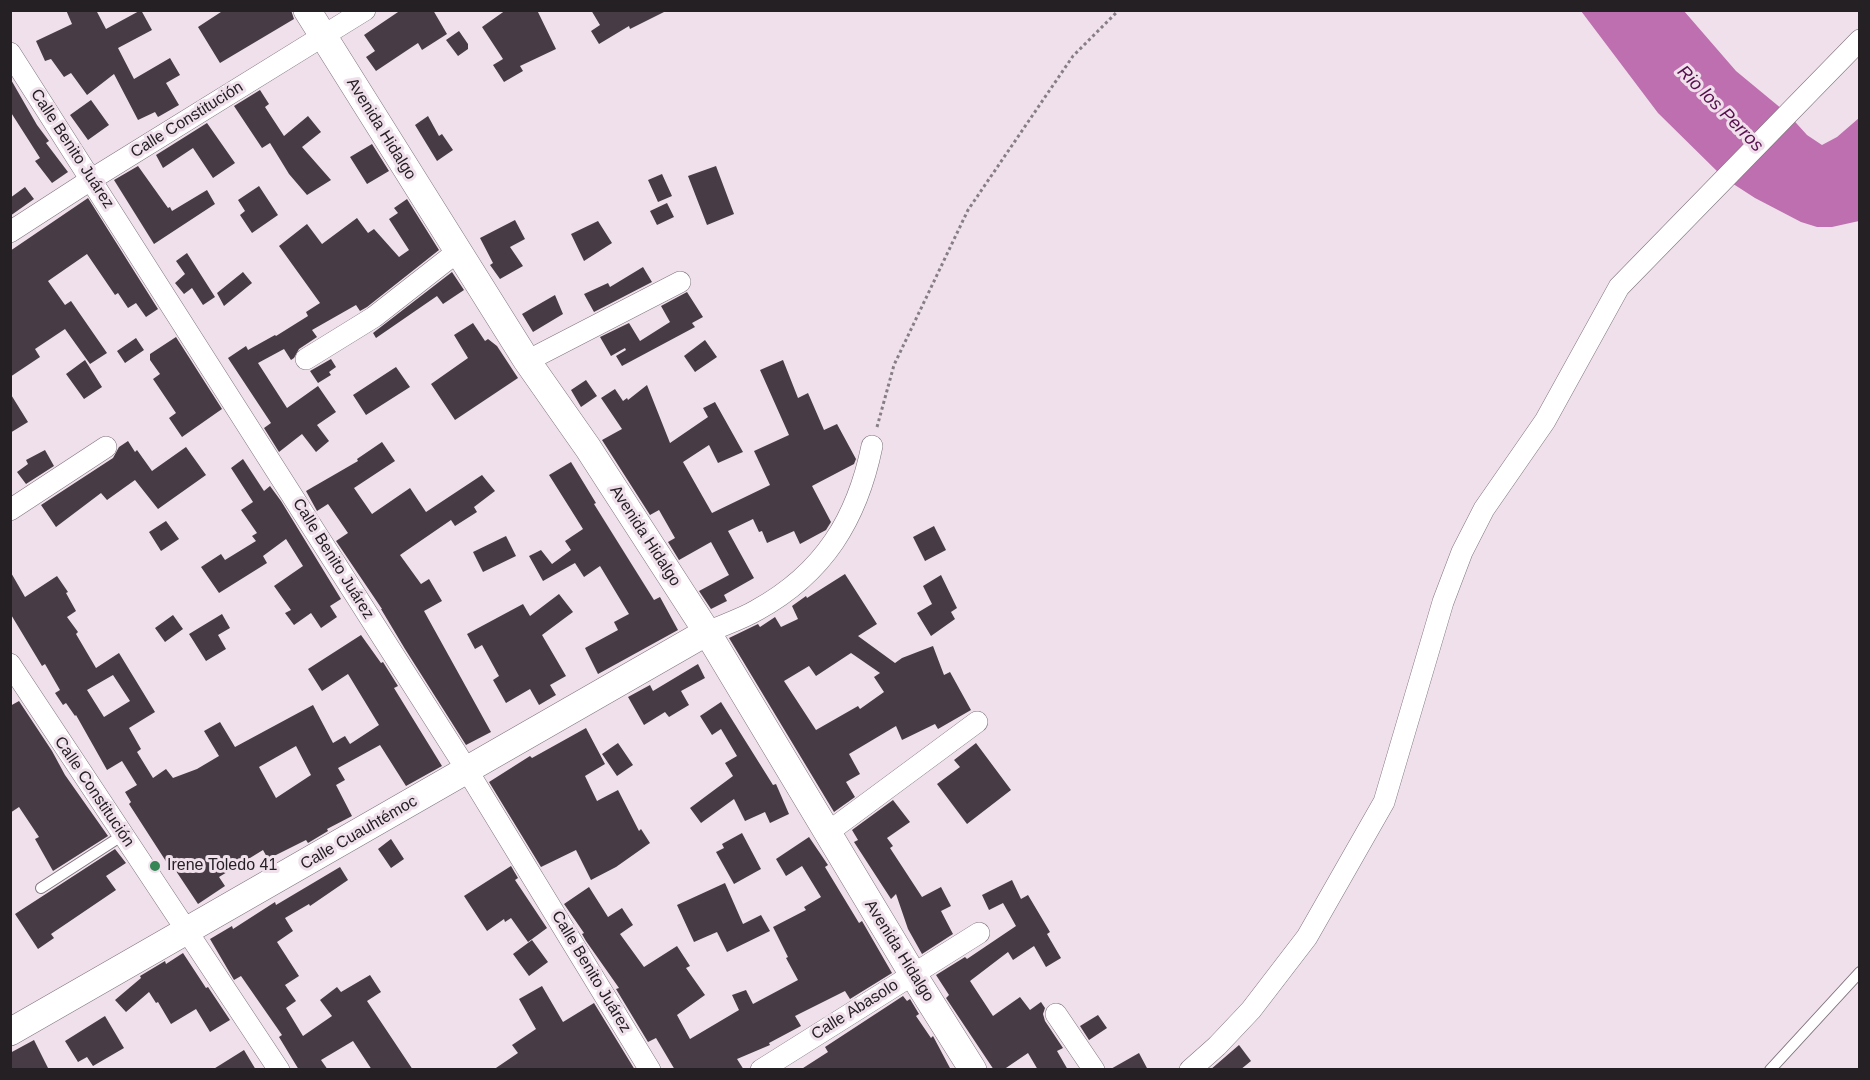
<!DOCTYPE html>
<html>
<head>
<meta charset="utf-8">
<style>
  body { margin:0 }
  #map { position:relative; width:1870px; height:1080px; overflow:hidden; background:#efe0eb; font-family:Helvetica,sans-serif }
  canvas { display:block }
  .frame { position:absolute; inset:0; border:12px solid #252024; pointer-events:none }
</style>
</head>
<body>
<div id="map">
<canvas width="1870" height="1080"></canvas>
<div class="frame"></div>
</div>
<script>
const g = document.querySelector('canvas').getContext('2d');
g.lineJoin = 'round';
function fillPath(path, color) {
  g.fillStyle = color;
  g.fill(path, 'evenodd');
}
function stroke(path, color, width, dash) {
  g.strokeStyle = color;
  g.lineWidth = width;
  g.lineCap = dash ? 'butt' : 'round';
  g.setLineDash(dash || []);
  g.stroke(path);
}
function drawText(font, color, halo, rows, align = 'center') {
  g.font = font + ' Helvetica,sans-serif';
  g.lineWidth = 6;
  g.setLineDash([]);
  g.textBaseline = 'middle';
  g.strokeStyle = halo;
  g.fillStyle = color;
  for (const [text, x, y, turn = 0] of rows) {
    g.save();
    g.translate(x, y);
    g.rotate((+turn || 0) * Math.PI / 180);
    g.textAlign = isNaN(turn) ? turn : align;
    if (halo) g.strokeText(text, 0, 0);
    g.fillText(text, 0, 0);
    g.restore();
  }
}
fillPath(new Path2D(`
  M 1581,11 L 1684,11 L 1736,71 L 1788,114 L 1807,135 L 1822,145 L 1837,137 L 1859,118 L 1859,221 L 1832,227 L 1817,227 L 1801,222 L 1755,198 L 1724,178 L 1658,113 Z`), '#be6faf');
fillPath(new Path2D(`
  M 66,10 L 96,10 L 106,29 L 141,10 L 152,30 L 118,48 L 134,79 L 170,58 L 180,75 L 166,83 L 179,105 L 158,117 L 155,112 L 138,120 L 114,74 L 87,95 L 71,73 L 64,77 L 51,59 L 45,61 L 36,41 L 72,24 Z
  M 224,10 L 291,10 L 294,19 L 220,63 L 198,27 Z
  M 401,10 L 433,10 L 447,34 L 422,50 L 418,43 L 376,71 L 366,57 L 375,51 L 364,35 Z
  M 506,10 L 537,10 L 556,49 L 520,66 L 523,71 L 504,82 L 493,65 L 503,59 L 482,27 Z
  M 591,10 L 668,10 L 630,29 L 629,26 L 599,44 L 591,31 L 600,25 Z
  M 459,31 L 468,44 L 468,49 L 458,56 L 446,40 Z
  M 10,78 L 37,125 L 49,141 L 46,143 L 68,172 L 52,183 L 35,161 L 40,158 L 10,111 Z
  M 260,90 L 269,104 L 265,107 L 284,136 L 308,116 L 321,132 L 302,147 L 331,180 L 307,195 L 289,174 L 270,143 L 262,148 L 234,106 Z
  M 91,100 L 109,125 L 88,140 L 70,115 Z
  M 428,116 L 439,136 L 442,134 L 453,150 L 437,161 L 415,125 Z
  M 207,123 L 235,163 L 213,178 L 193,148 L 163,168 L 156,155 Z
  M 372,144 L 389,171 L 367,184 L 350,157 Z
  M 138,166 L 168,208 L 170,207 L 172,211 L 207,190 L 215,204 L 154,244 L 114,180 Z
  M 716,166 L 734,214 L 707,225 L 688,176 Z
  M 662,174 L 672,196 L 658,202 L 648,180 Z
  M 259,186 L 278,215 L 252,233 L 240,215 L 245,211 L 238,200 Z
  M 25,187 L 34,199 L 10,216 L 10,198 Z
  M 88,198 L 158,309 L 146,317 L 136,303 L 128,308 L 118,293 L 115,295 L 87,254 L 48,281 L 65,305 L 71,301 L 107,353 L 90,364 L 65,329 L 35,349 L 40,357 L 10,377 L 10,251 Z
  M 407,199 L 439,250 L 367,307 L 360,311 L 356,305 L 312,330 L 317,337 L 299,349 L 294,358 L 291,360 L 284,349 L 258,363 L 287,408 L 318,386 L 336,412 L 317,425 L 329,441 L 316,452 L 302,434 L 279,452 L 264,428 L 271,423 L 228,358 L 246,346 L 248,350 L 275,335 L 276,336 L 308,316 L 306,312 L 320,303 L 279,246 L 307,224 L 322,244 L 357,218 L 368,233 L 374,229 L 399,257 L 409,250 L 389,219 L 398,213 L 394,208 Z
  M 667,203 L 674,217 L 657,225 L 650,211 Z
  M 515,220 L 525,239 L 510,247 L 523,266 L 500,279 L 490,265 L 493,263 L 480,238 Z
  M 598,221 L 612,243 L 584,261 L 571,234 Z
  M 187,253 L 215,297 L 203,305 L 192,288 L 184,294 L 175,283 L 185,274 L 176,261 Z
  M 643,267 L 652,282 L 594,312 L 584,294 L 608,283 L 610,287 Z
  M 243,272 L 252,283 L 224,306 L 217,293 Z
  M 452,272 L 464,290 L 443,304 L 437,296 L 376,338 L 373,333 Z
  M 687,292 L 703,317 L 692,323 L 695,327 L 622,366 L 616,356 L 626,350 L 625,348 L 611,356 L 600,337 L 629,323 L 640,341 L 670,322 L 661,306 Z
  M 555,295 L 563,314 L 533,332 L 522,314 Z
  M 473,323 L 485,341 L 488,339 L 497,346 L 518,378 L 455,420 L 431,384 L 468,358 L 454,335 Z
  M 176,337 L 222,409 L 182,437 L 169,418 L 176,413 L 153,379 L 160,374 L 150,360 L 150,354 Z
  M 136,338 L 144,350 L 125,363 L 117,351 Z
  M 705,340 L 717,357 L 695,372 L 684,356 Z
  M 331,359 L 336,367 L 329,372 L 331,375 L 318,383 L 310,371 Z
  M 85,360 L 102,387 L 84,399 L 66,374 Z
  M 783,360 L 798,398 L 808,393 L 824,430 L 837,424 L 856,459 L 854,464 L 812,486 L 831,522 L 826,530 L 800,544 L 794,531 L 767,543 L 762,531 L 759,532 L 753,519 L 728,531 L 754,578 L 724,595 L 727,601 L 711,609 L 699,591 L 729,575 L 711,542 L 679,560 L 668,542 L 675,538 L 659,510 L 650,515 L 602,440 L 622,429 L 601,398 L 615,389 L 623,401 L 627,398 L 628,400 L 647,385 L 670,443 L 708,417 L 703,408 L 715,402 L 743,452 L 718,463 L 709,445 L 683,462 L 712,513 L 770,485 L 754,451 L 789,435 L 760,370 Z
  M 396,367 L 410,387 L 366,415 L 353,395 Z
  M 586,380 L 597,396 L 581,407 L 571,390 Z
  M 10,393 L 28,422 L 10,433 Z
  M 128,441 L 135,452 L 137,450 L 152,471 L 186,447 L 206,475 L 158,509 L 135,480 L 107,500 L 101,493 L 56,527 L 41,505 L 113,458 L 119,447 Z
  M 382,442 L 395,461 L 354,488 L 372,514 L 410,488 L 426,512 L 482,475 L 495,491 L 474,507 L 477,512 L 455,526 L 451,520 L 400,555 L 421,584 L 429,579 L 442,601 L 424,611 L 491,732 L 466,745 L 405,649 L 381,609 L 382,609 L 336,541 L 348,533 L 328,504 L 317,511 L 306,491 L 358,461 L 357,459 Z
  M 45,450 L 54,466 L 26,484 L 17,472 L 28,464 L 26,460 Z
  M 243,459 L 264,491 L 270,486 L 281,501 L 341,599 L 330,606 L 337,617 L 321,628 L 311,613 L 294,625 L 285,613 L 291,610 L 274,586 L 303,566 L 286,539 L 263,556 L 267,563 L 219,593 L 201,567 L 221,554 L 225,560 L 256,541 L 252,536 L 257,533 L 241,510 L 253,502 L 231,468 Z
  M 571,462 L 596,503 L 594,504 L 654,600 L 660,597 L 678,630 L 598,674 L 585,648 L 618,630 L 614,622 L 629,614 L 600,566 L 584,577 L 575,563 L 543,581 L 529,556 L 541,550 L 552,564 L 571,550 L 565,541 L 583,529 L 549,475 Z
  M 166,521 L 179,539 L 161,551 L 149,532 Z
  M 934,526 L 946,550 L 925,561 L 913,537 Z
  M 506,536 L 516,556 L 483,572 L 473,552 Z
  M 10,571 L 25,597 L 57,576 L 68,592 L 66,593 L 76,611 L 67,617 L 78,632 L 76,634 L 96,668 L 119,653 L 155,712 L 129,728 L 141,749 L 137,752 L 153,778 L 166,769 L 173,778 L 197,769 L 219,756 L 204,731 L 220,722 L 235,747 L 313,705 L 333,743 L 345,736 L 350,744 L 379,725 L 348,674 L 322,691 L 308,669 L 361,635 L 381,663 L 383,662 L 398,686 L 394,688 L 442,766 L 406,786 L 380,745 L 338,768 L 345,780 L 336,785 L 352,816 L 327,829 L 328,831 L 308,843 L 306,840 L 268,859 L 263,850 L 219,877 L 225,886 L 198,904 L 172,865 L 169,866 L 129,804 L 131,802 L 125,792 L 137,785 L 122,761 L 107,770 L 76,715 L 75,716 L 66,703 L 63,705 L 55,693 L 60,690 L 45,664 L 42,666 L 10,613 ZM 113,675 L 130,701 L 104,717 L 87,690 ZM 296,746 L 311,775 L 276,798 L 259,767 Z
  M 845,574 L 877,624 L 858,636 L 895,663 L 902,658 L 933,646 L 944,675 L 950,672 L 971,710 L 938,729 L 935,724 L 902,740 L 896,726 L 849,754 L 860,774 L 846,782 L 855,797 L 834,812 L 729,638 L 758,624 L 760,627 L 775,617 L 781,627 L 798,619 L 792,606 L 806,596 L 807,598 ZM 851,653 L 880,673 L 874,677 L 884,692 L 860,709 L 858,706 L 816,730 L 784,681 L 809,666 L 816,676 Z
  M 941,575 L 957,608 L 951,612 L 955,619 L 931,636 L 917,613 L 932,604 L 923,586 Z
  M 559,594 L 573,612 L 542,635 L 566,676 L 550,685 L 556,695 L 539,705 L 530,689 L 506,703 L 493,680 L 499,676 L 482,645 L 475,649 L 467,634 L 523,604 L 530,616 Z
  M 222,614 L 230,628 L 218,635 L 226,649 L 206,661 L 189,634 Z
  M 173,615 L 183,629 L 165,642 L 155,628 Z
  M 698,664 L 705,678 L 681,691 L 689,705 L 669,717 L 665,712 L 644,725 L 628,697 L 650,685 L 653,691 Z
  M 19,701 L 52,751 L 65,775 L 108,836 L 53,871 L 35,839 L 39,837 L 19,807 L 10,813 L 10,706 Z
  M 721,702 L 773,785 L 776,784 L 789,814 L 770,823 L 765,812 L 745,821 L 734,799 L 701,823 L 690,808 L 733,776 L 725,763 L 737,756 L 721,729 L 712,735 L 700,716 Z
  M 586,728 L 605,764 L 585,776 L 597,801 L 618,790 L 639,831 L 641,829 L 650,843 L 616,867 L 591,880 L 576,850 L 541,867 L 489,782 L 530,756 L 532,758 Z
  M 618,743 L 633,765 L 617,776 L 602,754 Z
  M 976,743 L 1011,790 L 967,824 L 937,784 L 960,767 L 954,760 Z
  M 893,800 L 910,822 L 887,838 L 893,846 L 890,848 L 922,897 L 941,887 L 951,906 L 941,911 L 953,934 L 922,954 L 908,929 L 896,894 L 891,899 L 854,842 L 858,840 L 852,830 Z
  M 742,833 L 761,869 L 734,884 L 716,852 L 724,848 L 722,844 Z
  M 809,837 L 828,865 L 825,867 L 859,923 L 862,921 L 892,973 L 850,999 L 845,991 L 795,1016 L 801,1026 L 769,1043 L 770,1045 L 737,1059 L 744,1070 L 675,1070 L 656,1038 L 648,1042 L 616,989 L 619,988 L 586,941 L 582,934 L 584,933 L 564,904 L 589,887 L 608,917 L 622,908 L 633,925 L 620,934 L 644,967 L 677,946 L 690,966 L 686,968 L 705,995 L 677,1015 L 690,1039 L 739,1010 L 732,995 L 746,990 L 753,1004 L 798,980 L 786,958 L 788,957 L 773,927 L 806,910 L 804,907 L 821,897 L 802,866 L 786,876 L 776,859 Z
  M 391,839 L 404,859 L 391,868 L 378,849 Z
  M 115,849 L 126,863 L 106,876 L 116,890 L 51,934 L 54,938 L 38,949 L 15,914 Z
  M 511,866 L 518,878 L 515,880 L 547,928 L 528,942 L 511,918 L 505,922 L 504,919 L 487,931 L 464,896 Z
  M 340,867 L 348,880 L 310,906 L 309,904 L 285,918 L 293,931 L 277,942 L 299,976 L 285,985 L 296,1001 L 286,1008 L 303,1036 L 332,1016 L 320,1000 L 337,987 L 341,992 L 370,975 L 381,992 L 367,1001 L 413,1070 L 372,1070 L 353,1041 L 321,1060 L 328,1070 L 299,1070 L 279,1037 L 282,1035 L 241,976 L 234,980 L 210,939 L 232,926 L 233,929 L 275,902 L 276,905 Z
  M 1012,880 L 1021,899 L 1028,895 L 1050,932 L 1047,934 L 1061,958 L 1046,967 L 1034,946 L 1013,960 L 1008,952 L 970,981 L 993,1016 L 1020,997 L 1030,1010 L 1041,1002 L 1045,1008 L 1043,1014 L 1045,1021 L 1063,1048 L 1057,1051 L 1068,1070 L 1038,1070 L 1028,1053 L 1003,1070 L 994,1070 L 946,998 L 949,995 L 936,975 L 965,957 L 967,959 L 1016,926 L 1003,903 L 989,910 L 982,895 Z
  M 725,883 L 743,924 L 761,915 L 770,931 L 727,952 L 717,932 L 694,942 L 677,905 Z
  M 532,940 L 548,962 L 529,976 L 513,954 Z
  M 183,953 L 206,988 L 208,987 L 230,1020 L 210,1032 L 196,1009 L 171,1024 L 158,1002 L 156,1003 L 149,992 L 126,1012 L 115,1000 L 141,978 L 140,976 L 165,961 L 166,964 Z
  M 542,986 L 563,1022 L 594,1003 L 635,1070 L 493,1070 L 518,1053 L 512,1045 L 536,1029 L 519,999 Z
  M 903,996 L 907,1001 L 910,999 L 919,1014 L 916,1016 L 931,1038 L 933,1036 L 951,1070 L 800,1070 L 828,1052 L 825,1047 Z
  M 1098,1015 L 1107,1028 L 1089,1040 L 1080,1026 Z
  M 105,1016 L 124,1048 L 93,1066 L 87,1057 L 78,1062 L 65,1041 Z
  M 34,1040 L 49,1070 L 10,1070 L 10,1053 Z
  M 1239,1045 L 1251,1061 L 1240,1070 L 1210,1070 Z
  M 244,1050 L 256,1070 L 212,1070 Z
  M 1139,1053 L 1148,1070 L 1109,1070 Z`), '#473c45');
const service = new Path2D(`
  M 41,888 L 123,835
  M 1770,1070 L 1860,972`);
const minor = new Path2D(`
  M 10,53 L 467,770 L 650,1070
  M 10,232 L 92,179 L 365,10
  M 306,359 L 374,317 L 457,252
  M 527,361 L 680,282
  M 10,510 L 106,447
  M 707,632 C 723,625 742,619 757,610 C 824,573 857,519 872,446
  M 10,664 L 279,1070
  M 827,833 L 977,722
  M 1056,1014 L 1094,1070
  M 761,1070 L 979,933
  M 1190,1070 L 1217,1046 L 1251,1010 L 1307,937 L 1384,802 L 1443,602 L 1462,552 L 1484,509 L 1545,421 L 1619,287 L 1860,40`);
const tertiary = new Path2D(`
  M 307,10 L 527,361 L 588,448 L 707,632 L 912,973 L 973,1070
  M 10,1032 L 707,632`);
stroke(service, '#7f737c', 12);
stroke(minor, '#7f737c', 22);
stroke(tertiary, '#7f737c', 28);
stroke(new Path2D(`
  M 877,427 L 894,365 L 968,210 L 1073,56 L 1119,10`), '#877e85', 3, [3, 3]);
stroke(service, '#fff', 10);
stroke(minor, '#fff', 21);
stroke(tertiary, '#fff', 27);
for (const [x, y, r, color] of [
  [155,866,6,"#368555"]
]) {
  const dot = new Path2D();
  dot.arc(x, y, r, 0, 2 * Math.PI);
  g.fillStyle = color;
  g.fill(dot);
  stroke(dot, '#efe0eb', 2);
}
drawText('16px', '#252024', '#efe0eb', [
  ["Calle Constitución",187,120,-32],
  ["Avenida Hidalgo",381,129,58],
  ["Calle Benito Juárez",72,149,57],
  ["Avenida Hidalgo",645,536,57],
  ["Calle Benito Juárez",333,559,58],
  ["Calle Constitución",94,792,56],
  ["Calle Cuauhtémoc",359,833,-30],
  ["Avenida Hidalgo",899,951,58],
  ["Calle Benito Juárez",591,972,59],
  ["Calle Abasolo",855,1010,-32]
]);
drawText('16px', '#252024', '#efe0eb', [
  ["Irene Toledo 41",167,866]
], 'left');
drawText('italic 18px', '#560d4d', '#efe0eb', [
  ["Rio los Perros",1720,109,45]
]);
</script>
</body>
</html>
